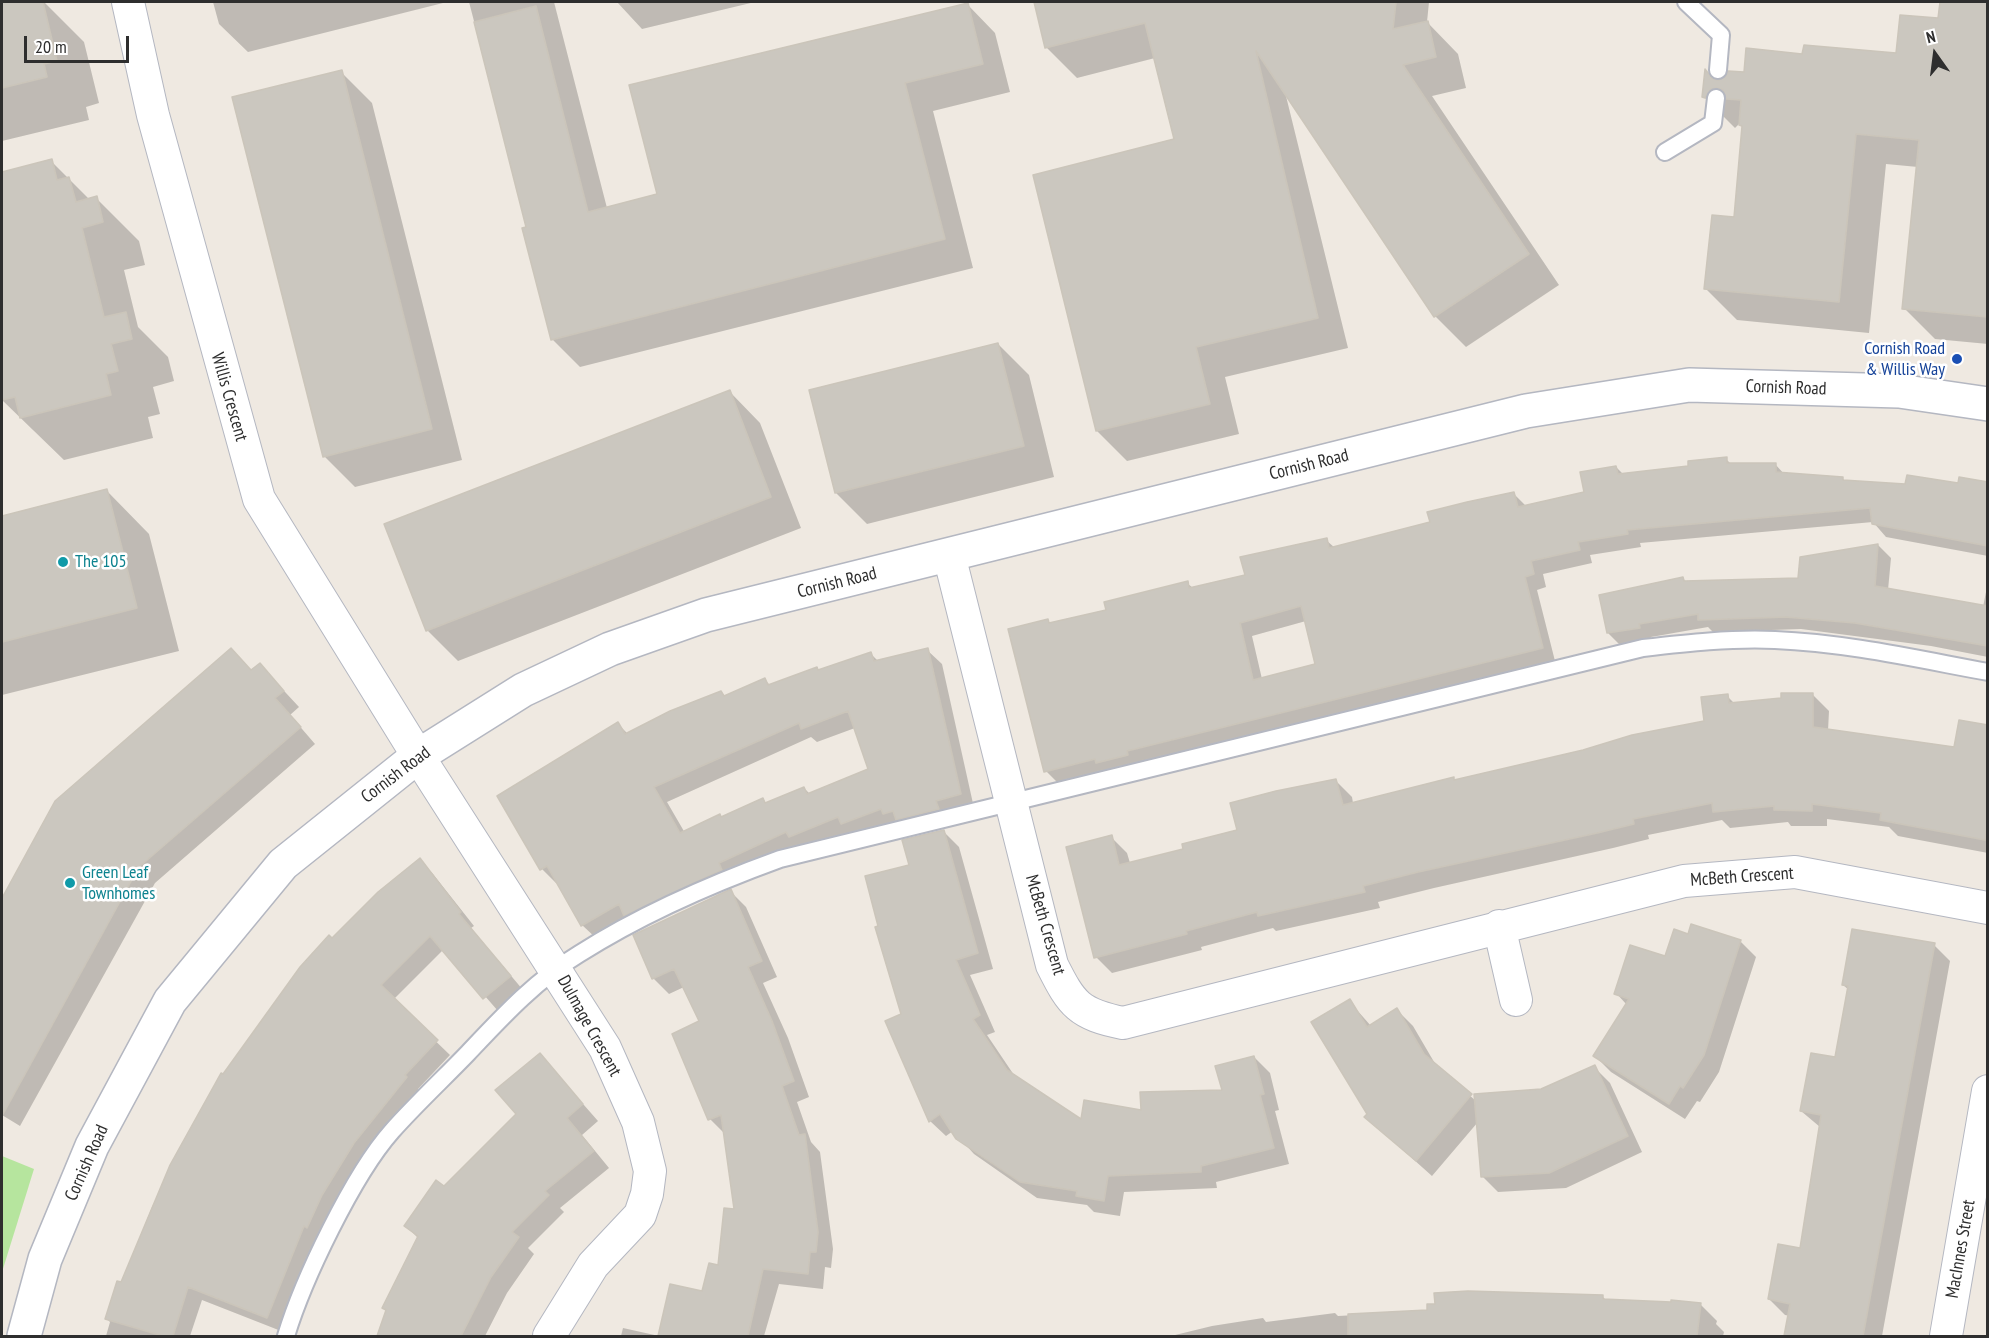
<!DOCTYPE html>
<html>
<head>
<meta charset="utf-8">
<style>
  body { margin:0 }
  #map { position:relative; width:1989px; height:1338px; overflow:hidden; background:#efe9e1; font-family:"PT Sans Narrow",sans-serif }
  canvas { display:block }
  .frame { position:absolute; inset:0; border:3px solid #2e2e2e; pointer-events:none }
  .north { position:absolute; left:1905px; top:24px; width:60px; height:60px; -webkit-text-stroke:4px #fff; paint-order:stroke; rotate:346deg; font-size:16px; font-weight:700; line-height:24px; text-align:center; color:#2e2e2e }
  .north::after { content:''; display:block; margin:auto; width:21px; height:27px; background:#2e2e2e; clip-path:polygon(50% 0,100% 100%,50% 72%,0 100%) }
  .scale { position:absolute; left:24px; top:36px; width:105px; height:27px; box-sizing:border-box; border:3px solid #2e2e2e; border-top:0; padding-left:8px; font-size:18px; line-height:21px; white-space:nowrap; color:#2e2e2e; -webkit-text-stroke:4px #fff; paint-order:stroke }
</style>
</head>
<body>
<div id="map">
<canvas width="1989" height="1338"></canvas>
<div class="frame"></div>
<div class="north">N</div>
<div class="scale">20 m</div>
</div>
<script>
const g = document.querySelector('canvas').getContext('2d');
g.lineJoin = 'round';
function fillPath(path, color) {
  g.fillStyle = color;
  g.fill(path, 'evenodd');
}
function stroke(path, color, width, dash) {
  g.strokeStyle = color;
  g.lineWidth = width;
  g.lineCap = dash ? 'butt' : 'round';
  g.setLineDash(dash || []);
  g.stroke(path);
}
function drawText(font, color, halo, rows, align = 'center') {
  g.font = font + ' "PT Sans Narrow",sans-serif';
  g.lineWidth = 5;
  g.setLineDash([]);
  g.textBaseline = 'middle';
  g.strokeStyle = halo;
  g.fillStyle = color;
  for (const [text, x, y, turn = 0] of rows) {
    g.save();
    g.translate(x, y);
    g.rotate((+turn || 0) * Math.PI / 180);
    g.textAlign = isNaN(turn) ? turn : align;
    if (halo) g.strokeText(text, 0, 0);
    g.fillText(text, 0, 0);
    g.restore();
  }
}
fillPath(new Path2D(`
  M 2,1156 L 34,1169 L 2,1272 Z`), '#b6e59e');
fillPath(new Path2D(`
  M 2,2 L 44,2 L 84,42 L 99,103 L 86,107 L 89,120 L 2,141 Z
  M 213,2 L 447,2 L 248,52 L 219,24 Z
  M 469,2 L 554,2 L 607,208 L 658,195 L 967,4 L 995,33 L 1010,92 L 933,111 L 973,268 L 580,367 L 552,339 L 528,228 Z
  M 617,2 L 755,2 L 642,29 Z
  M 1036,2 L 1263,2 L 1275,52 L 1281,2 L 1429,2 L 1427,22 L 1458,54 L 1466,88 L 1432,96 L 1559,285 L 1466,347 L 1435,316 L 1285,92 L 1348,348 L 1225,377 L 1239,434 L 1127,461 L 1097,431 L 1176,140 L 1155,58 L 1077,78 L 1046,47 Z
  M 1941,2 L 1988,2 L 1988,344 L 1935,339 L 1904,308 L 1918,167 L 1886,164 L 1869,333 L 1737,320 L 1706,289 L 1735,219 L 1743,128 L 1739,124 L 1735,128 L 1704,97 L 1715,81 L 1804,56 L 1898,55 L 1939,20 Z
  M 341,72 L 372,103 L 462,460 L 355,487 L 324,456 Z
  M 51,161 L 90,200 L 96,198 L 139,241 L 145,265 L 124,270 L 138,327 L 168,357 L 174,381 L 153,387 L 160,414 L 148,417 L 153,438 L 64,460 L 2,400 L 2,173 Z
  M 998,344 L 1029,375 L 1054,477 L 867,524 L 836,493 Z
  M 730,392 L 760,423 L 801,528 L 458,661 L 427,630 Z
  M 1726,459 L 1732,465 L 1775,464 L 1785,475 L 1842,478 L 1846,482 L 1907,486 L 1988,484 L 1988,556 L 1886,537 L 1873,522 L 1640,543 L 1641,547 L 1590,555 L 1592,563 L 1543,574 L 1546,587 L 1537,590 L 1555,661 L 1059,784 L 1046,771 L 1047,620 L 1051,624 L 1108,611 L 1187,583 L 1193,588 L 1247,576 L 1326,540 L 1335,548 L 1432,523 L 1513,493 L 1526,506 L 1585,494 L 1616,467 L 1624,475 L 1690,467 ZM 1306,621 L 1317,665 L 1262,679 L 1252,636 Z
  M 107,491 L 149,534 L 179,651 L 2,695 L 2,517 Z
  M 1878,545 L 1891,558 L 1888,590 L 1983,607 L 1988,582 L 1988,657 L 1931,646 L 1801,629 L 1713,632 L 1708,627 L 1651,637 L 1652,641 L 1621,646 L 1608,633 L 1683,578 L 1686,582 L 1799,580 L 1801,558 Z
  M 927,650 L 942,664 L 974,808 L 856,838 L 850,832 L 804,851 L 640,929 L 630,920 L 597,939 L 582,925 L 558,882 L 556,883 L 542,869 L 618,724 L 628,734 L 721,692 L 726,697 L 765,680 L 771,686 L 817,669 L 819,671 L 871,654 L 879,662 ZM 855,728 L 869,770 L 810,794 L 804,788 L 767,804 L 763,799 L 685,833 L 667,802 L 811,737 L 817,742 Z
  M 260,665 L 299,707 L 290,715 L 315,744 L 155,883 L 20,1126 L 2,1115 L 2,901 L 56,802 Z
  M 1813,695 L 1829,711 L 1828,731 L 1956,749 L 1988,726 L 1988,853 L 1898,836 L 1889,827 L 1827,819 L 1827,826 L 1791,826 L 1788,822 L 1730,828 L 1722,820 L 1648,835 L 1649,839 L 1613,848 L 1434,888 L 1378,902 L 1380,908 L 1276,931 L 1273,928 L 1201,947 L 1202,950 L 1112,973 L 1096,957 L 1111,837 L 1127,853 L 1130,863 L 1185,850 L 1239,831 L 1336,781 L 1352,797 L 1353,803 L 1453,779 L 1456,781 L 1511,769 L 1633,737 L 1705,723 L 1727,696 L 1735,704 Z
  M 943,831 L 959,847 L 993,969 L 970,975 L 995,1032 L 987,1035 L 1016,1078 L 1082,1122 L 1142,1112 L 1223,1091 L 1254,1057 L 1270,1073 L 1279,1110 L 1275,1111 L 1289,1164 L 1216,1182 L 1217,1188 L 1124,1192 L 1120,1216 L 1094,1212 L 1087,1205 L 1037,1198 L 974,1154 L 953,1131 L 946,1136 L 930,1121 L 903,1015 L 911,867 Z
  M 420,860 L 433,874 L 474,926 L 471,928 L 523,990 L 498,1011 L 444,949 L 393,1000 L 450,1055 L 418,1089 L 420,1092 L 368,1156 L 281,1331 L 202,1300 L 190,1336 L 106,1336 L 110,1322 L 107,1319 L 152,1207 L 203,1106 L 332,940 Z
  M 730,891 L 746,907 L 777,977 L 763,983 L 788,1038 L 809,1097 L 797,1102 L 811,1142 L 820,1152 L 833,1249 L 831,1268 L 825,1267 L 823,1289 L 779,1284 L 764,1336 L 621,1336 L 623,1328 L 659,1336 L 703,1293 L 719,1267 L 735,1211 L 725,1134 L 710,1119 L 701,1022 L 684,987 L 669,994 L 653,978 Z
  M 1689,936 L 1740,941 L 1756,957 L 1719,1072 L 1700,1102 L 1697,1101 L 1685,1119 L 1611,1072 L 1595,1056 L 1627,1005 L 1616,993 L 1666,958 Z
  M 1934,945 L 1950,961 L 1882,1336 L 1786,1336 L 1790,1316 L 1785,1315 L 1769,1299 L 1801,1250 L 1820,1127 L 1801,1111 L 1836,1059 L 1849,990 L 1843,985 Z
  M 1349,1001 L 1371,1026 L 1397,1010 L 1413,1026 L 1437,1067 L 1476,1101 L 1541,1091 L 1594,1067 L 1610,1083 L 1642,1152 L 1566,1188 L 1498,1192 L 1482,1176 L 1478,1122 L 1432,1176 L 1366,1117 L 1369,1114 Z
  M 540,1055 L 598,1121 L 582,1135 L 609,1168 L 560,1208 L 564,1212 L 528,1248 L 534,1254 L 507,1293 L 485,1336 L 378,1336 L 418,1238 L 406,1226 L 518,1114 Z
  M 1602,1296 L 1607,1301 L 1701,1305 L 1717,1321 L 1716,1324 L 1724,1332 L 1723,1336 L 1171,1336 L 1212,1326 L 1263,1318 L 1266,1322 L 1335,1313 L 1338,1316 L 1429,1311 Z`), '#0003');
const building = new Path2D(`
  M 2,2 L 43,2 L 57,61 L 44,64 L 47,77 L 2,88 Z
  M 1034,2 L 1396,2 L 1393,29 L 1428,21 L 1436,57 L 1403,65 L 1529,254 L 1434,317 L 1256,51 L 1318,318 L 1196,347 L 1210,404 L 1096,431 L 1033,175 L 1174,139 L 1145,23 L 1045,48 Z
  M 1940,2 L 1988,2 L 1988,317 L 1902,309 L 1919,140 L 1856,134 L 1839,302 L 1704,289 L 1712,215 L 1734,217 L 1742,126 L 1739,125 L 1741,100 L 1726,99 L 1723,90 L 1717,88 L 1711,89 L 1705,98 L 1702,97 L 1705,69 L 1712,78 L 1718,80 L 1726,76 L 1728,71 L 1744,72 L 1746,48 L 1802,54 L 1804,45 L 1896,53 L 1900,15 L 1938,18 Z
  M 968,3 L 983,64 L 905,83 L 945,239 L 551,340 L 522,228 L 526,227 L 474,22 L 536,6 L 588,212 L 657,194 L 629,85 Z
  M 342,70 L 432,429 L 323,457 L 232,97 Z
  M 52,159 L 57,180 L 69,177 L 76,202 L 97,196 L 103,222 L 82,228 L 104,317 L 126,312 L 132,339 L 111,344 L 118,371 L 106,374 L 111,395 L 20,418 L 15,397 L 2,400 L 2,172 Z
  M 998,343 L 1024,446 L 835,493 L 809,390 Z
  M 730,390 L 771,497 L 426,631 L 384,524 Z
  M 1727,457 L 1727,463 L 1776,463 L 1776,472 L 1843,477 L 1843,480 L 1905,484 L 1907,475 L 1958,483 L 1959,477 L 1988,482 L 1988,546 L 1872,524 L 1870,508 L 1627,530 L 1628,534 L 1578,542 L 1580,550 L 1531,561 L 1534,574 L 1525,577 L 1543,648 L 1127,751 L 1128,755 L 1096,763 L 1095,759 L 1044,772 L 1008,629 L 1048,619 L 1049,623 L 1106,610 L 1104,602 L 1188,581 L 1189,588 L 1245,575 L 1240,557 L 1327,538 L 1329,548 L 1430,522 L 1427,512 L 1467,502 L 1514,492 L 1518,507 L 1584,492 L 1580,472 L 1616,466 L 1618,474 L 1688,466 L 1688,461 ZM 1301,606 L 1315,664 L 1253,680 L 1240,623 Z
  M 107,489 L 137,608 L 2,642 L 2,516 Z
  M 1878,544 L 1875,586 L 1988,606 L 1988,646 L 1855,623 L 1786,617 L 1698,620 L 1698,614 L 1639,624 L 1640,628 L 1607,633 L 1599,595 L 1683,577 L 1684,581 L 1798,578 L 1800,557 Z
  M 231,648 L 251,670 L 260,663 L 284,691 L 275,698 L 301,727 L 139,867 L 2,1116 L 2,898 L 55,801 Z
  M 928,648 L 961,794 L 936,801 L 939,809 L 896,820 L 893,811 L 883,814 L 881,809 L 841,824 L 838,817 L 789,837 L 786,832 L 719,863 L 722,870 L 624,916 L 619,904 L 581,926 L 547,866 L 540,870 L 497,796 L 618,722 L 625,734 L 670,711 L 721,691 L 724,696 L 765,678 L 768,685 L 817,667 L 818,670 L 871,652 L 874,661 ZM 848,711 L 868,769 L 807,794 L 804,787 L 765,803 L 763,798 L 721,817 L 720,814 L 680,833 L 654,787 L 799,723 L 801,729 Z
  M 1781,693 L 1813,693 L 1813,727 L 1954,747 L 1959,720 L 1988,725 L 1988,824 L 1985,840 L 1880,820 L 1881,813 L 1812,804 L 1812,811 L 1774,810 L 1774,806 L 1713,812 L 1712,803 L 1633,819 L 1634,824 L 1597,833 L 1418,872 L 1363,886 L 1365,892 L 1258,916 L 1257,912 L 1186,931 L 1187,934 L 1094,958 L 1066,847 L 1112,835 L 1119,865 L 1183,849 L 1182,844 L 1237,830 L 1230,803 L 1276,791 L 1336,779 L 1343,805 L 1454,777 L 1454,780 L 1583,750 L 1632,735 L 1704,721 L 1701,697 L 1728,694 L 1729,703 L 1781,698 Z
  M 944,830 L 978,953 L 956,960 L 980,1015 L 973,1019 L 1007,1070 L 1081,1119 L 1084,1100 L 1141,1110 L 1140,1092 L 1222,1090 L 1215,1066 L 1254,1056 L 1264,1094 L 1260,1095 L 1274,1148 L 1201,1166 L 1201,1172 L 1108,1176 L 1104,1201 L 1076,1196 L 1077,1191 L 1020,1182 L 956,1139 L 940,1114 L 929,1122 L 885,1021 L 901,1014 L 875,927 L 878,926 L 865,876 L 909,865 L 902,840 Z
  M 420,858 L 461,912 L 459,914 L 511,976 L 483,999 L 430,936 L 381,985 L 438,1040 L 405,1075 L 407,1077 L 354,1143 L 322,1195 L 307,1228 L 304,1226 L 267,1318 L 188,1287 L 173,1336 L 163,1336 L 105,1319 L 117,1281 L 121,1282 L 170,1165 L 221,1073 L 223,1074 L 300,967 L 329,935 L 332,938 L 378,892 Z
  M 731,889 L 762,961 L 748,967 L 772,1021 L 794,1081 L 782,1086 L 799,1135 L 805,1134 L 818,1232 L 816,1252 L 810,1252 L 808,1274 L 763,1269 L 748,1336 L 658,1336 L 670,1284 L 702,1291 L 709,1263 L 718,1265 L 724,1208 L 734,1209 L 721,1115 L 708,1120 L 672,1034 L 699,1021 L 674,969 L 652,979 L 633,935 Z
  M 1691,924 L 1741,940 L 1704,1055 L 1683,1088 L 1680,1086 L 1669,1104 L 1593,1056 L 1629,999 L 1614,994 L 1630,945 L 1665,956 L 1674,929 L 1688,934 Z
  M 1852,929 L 1935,943 L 1863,1336 L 1784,1336 L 1790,1304 L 1768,1299 L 1778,1244 L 1800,1248 L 1821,1115 L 1800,1111 L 1811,1053 L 1835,1057 L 1848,986 L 1842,985 Z
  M 1350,999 L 1367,1027 L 1397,1008 L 1424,1054 L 1472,1094 L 1416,1161 L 1364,1117 L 1367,1114 L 1311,1022 Z
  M 540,1053 L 583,1104 L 567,1118 L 594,1151 L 545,1191 L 549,1195 L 512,1232 L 519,1237 L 491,1277 L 461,1336 L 377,1336 L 386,1310 L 382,1308 L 418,1236 L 404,1226 L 436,1180 L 444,1186 L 516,1114 L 495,1090 Z
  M 1595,1065 L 1628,1136 L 1549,1173 L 1481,1177 L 1474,1094 L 1541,1089 Z
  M 1468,1291 L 1603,1295 L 1603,1299 L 1671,1302 L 1671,1300 L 1701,1303 L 1697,1336 L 1348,1336 L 1348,1314 L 1427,1310 L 1427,1304 L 1435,1304 L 1434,1293 Z`);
fillPath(building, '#cbc7bf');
stroke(building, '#cbc5ba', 1.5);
const service = new Path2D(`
  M 1686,2 L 1721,35 L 1718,70
  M 1665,152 L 1713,123 L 1716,98
  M 286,1336 C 303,1280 353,1175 392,1131 C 416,1104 443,1079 468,1053 C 502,1017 536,980 579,954 C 642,914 711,884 780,859 L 1643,648 C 1687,643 1731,638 1775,640 C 1847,643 1917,659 1988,672`);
const minor = new Path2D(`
  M 128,2 L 153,115 L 259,499 L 418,756 L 605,1048 L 638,1122 L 650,1171 L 647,1194 L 640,1215 L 593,1265 L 549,1336
  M 949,555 L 1052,965 C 1072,1005 1079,1014 1123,1023 L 1684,881 L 1795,872 L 1988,908
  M 1499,926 L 1516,1000
  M 1946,1336 L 1988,1091`);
const tertiary = new Path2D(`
  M 24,1336 L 45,1259 L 92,1146 L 170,1001 L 283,864 L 418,756 L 523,690 L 610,649 L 706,615 L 1526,411 L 1689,385 L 1899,391 L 1988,404`);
stroke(service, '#b4b7c1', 20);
stroke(minor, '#b4b7c1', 34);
stroke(tertiary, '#b4b7c1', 36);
stroke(service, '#fff', 16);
stroke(minor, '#fff', 32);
stroke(tertiary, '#fff', 33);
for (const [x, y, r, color] of [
  [1957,359,6,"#1a4fb4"],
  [63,562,6,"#0f9aa8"],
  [70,883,6,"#0f9aa8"]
]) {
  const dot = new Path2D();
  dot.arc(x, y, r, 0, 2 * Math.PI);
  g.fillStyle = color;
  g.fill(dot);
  stroke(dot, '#fff', 2);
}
drawText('18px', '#164399', '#fff', [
  ["Cornish Road",1945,349],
  ["& Willis Way",1945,370]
], 'right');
drawText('18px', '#2e2e2e', '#fff', [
  ["Cornish Road",1786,388,2],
  ["Willis Crescent",229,397,74],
  ["Cornish Road",1309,465,-14],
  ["Cornish Road",837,583,-14],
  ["Cornish Road",396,775,-37],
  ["McBeth Crescent",1742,877,-4],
  ["McBeth Crescent",1045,925,74],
  ["Dulmage Crescent",589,1026,61],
  ["Cornish Road",87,1163,-66],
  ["MacInnes Street",1961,1249,-80]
]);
drawText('18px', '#0d838f', '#fff', [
  ["The 105",75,562],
  ["Green Leaf",82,873],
  ["Townhomes",82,894]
], 'left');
</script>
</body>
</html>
